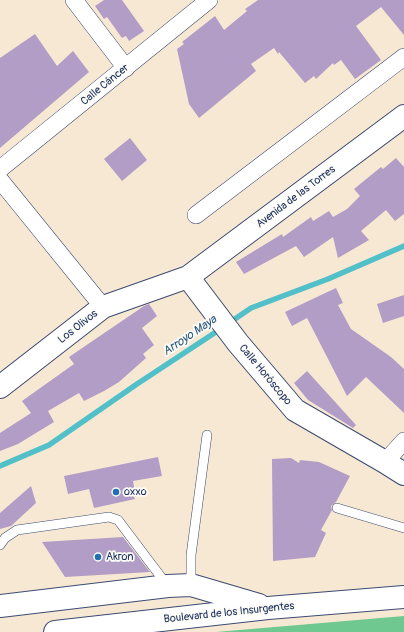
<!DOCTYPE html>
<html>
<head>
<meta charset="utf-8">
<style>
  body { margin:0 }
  canvas { display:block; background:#f7e8d4 }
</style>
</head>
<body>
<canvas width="404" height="632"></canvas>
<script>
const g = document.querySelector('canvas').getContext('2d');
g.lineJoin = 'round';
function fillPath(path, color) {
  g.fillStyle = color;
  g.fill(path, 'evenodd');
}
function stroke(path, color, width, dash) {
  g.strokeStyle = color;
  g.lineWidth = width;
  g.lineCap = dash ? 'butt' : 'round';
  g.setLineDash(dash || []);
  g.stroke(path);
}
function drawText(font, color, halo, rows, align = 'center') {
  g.font = font + ' Pangolin,sans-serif';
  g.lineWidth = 3.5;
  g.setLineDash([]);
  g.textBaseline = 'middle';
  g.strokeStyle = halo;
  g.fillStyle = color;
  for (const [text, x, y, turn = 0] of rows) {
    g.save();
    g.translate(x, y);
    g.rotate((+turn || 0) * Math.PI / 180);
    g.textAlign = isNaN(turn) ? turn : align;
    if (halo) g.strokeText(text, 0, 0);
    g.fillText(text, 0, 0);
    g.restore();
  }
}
fillPath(new Path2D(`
  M 404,616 L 404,632 L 216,632 Z`), '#6ec88f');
stroke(new Path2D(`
  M 229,323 L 251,308 L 328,279 L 404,246
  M 0,466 L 49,445 L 137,384 L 222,328`), '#52c0c8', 5.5);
fillPath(new Path2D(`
  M 104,0 L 122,0 L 144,31 L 129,41 L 126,36 L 122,38 L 107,17 L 104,19 L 95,6 Z
  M 258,0 L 404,0 L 404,35 L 381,7 L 356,26 L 381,60 L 355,79 L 341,60 L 334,65 L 333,63 L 316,79 L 314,76 L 305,83 L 279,52 L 278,54 L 274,48 L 251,64 L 256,71 L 199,118 L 189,104 L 177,49 L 184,44 L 182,42 L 215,16 L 224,30 L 247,11 L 245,9 Z
  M 35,34 L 57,66 L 73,51 L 89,72 L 0,148 L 0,58 Z
  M 130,138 L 147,160 L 122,181 L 104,159 Z
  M 396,158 L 404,167 L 404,214 L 395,221 L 386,210 L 361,231 L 369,240 L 338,258 L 333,237 L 304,257 L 296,246 L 244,274 L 236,262 L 282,234 L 283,237 L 311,217 L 313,221 L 329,211 L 333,217 L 347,209 L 360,196 L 354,189 L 381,167 L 383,169 Z
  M 336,288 L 343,303 L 338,305 L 351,329 L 391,357 L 404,369 L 404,413 L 366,377 L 347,396 L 307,318 L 292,326 L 285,312 Z
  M 404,295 L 404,316 L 383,323 L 377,304 Z
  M 149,304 L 157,316 L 142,328 L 154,345 L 143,354 L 146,358 L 119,382 L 104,391 L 84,401 L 79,393 L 48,411 L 54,422 L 18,444 L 0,451 L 0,433 L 31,413 L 22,401 L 74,364 L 69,357 L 144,306 Z
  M 307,371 L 356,425 L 353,428 L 308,400 L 294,383 Z
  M 158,457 L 162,476 L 133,481 L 136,497 L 134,497 L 135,499 L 94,508 L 89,489 L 68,494 L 64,476 Z
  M 291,458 L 299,463 L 300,460 L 319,462 L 350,476 L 336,502 L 331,506 L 332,510 L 321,530 L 326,533 L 315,557 L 273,561 L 272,459 Z
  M 31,486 L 36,503 L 11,526 L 0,529 L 0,513 Z
  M 123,537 L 150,572 L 65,577 L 42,542 Z`), '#b19dc6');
const service = new Path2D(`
  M 337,508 L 404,528
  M 0,545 L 5,538 L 17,530 L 109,517 L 118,520 L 167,585
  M 191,585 L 191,555 L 207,435`);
const minor = new Path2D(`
  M 74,0 L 126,68
  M 0,169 L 209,0
  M 0,180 L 103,307
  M 196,215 L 404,57
  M 385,462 L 404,441`);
const tertiary = new Path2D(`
  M 188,277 L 238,343 L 295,410 L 385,462 L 404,474
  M 0,387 L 103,307 L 188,277 L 404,116`);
const trunk = new Path2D(`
  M 0,606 L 168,586 L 191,585 L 259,605
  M 55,632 L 268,608 L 404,597`);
stroke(service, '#3c4b70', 10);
stroke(minor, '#3c4b70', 18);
stroke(tertiary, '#3c4b70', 24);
stroke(trunk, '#3c4b70', 24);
stroke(service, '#fff', 9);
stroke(minor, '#fff', 17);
stroke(tertiary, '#fff', 22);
stroke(trunk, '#fff', 22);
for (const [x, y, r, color] of [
  [116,492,4,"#1f6fb2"],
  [98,557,4,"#1f6fb2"]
]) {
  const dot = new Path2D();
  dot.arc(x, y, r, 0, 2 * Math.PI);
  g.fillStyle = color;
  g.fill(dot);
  stroke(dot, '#fdfcf7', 1.5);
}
drawText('11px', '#1b2f5e', '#fdfcf7', [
  ["Calle Cáncer",105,85,-39],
  ["Avenida de las Torres",296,197,-37],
  ["Los Olivos",78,327,-38],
  ["Calle Horóscopo",265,375,50],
  ["Boulevard de los Insurgentes",229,613,-6]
]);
drawText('11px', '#1b2f5e', '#fdfcf7', [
  ["oxxo",124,492],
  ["Akron",106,557]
], 'left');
drawText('italic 12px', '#2c5a7e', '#fdfcf7', [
  ["Arroyo Maya",190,336,-34]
]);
</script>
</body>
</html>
